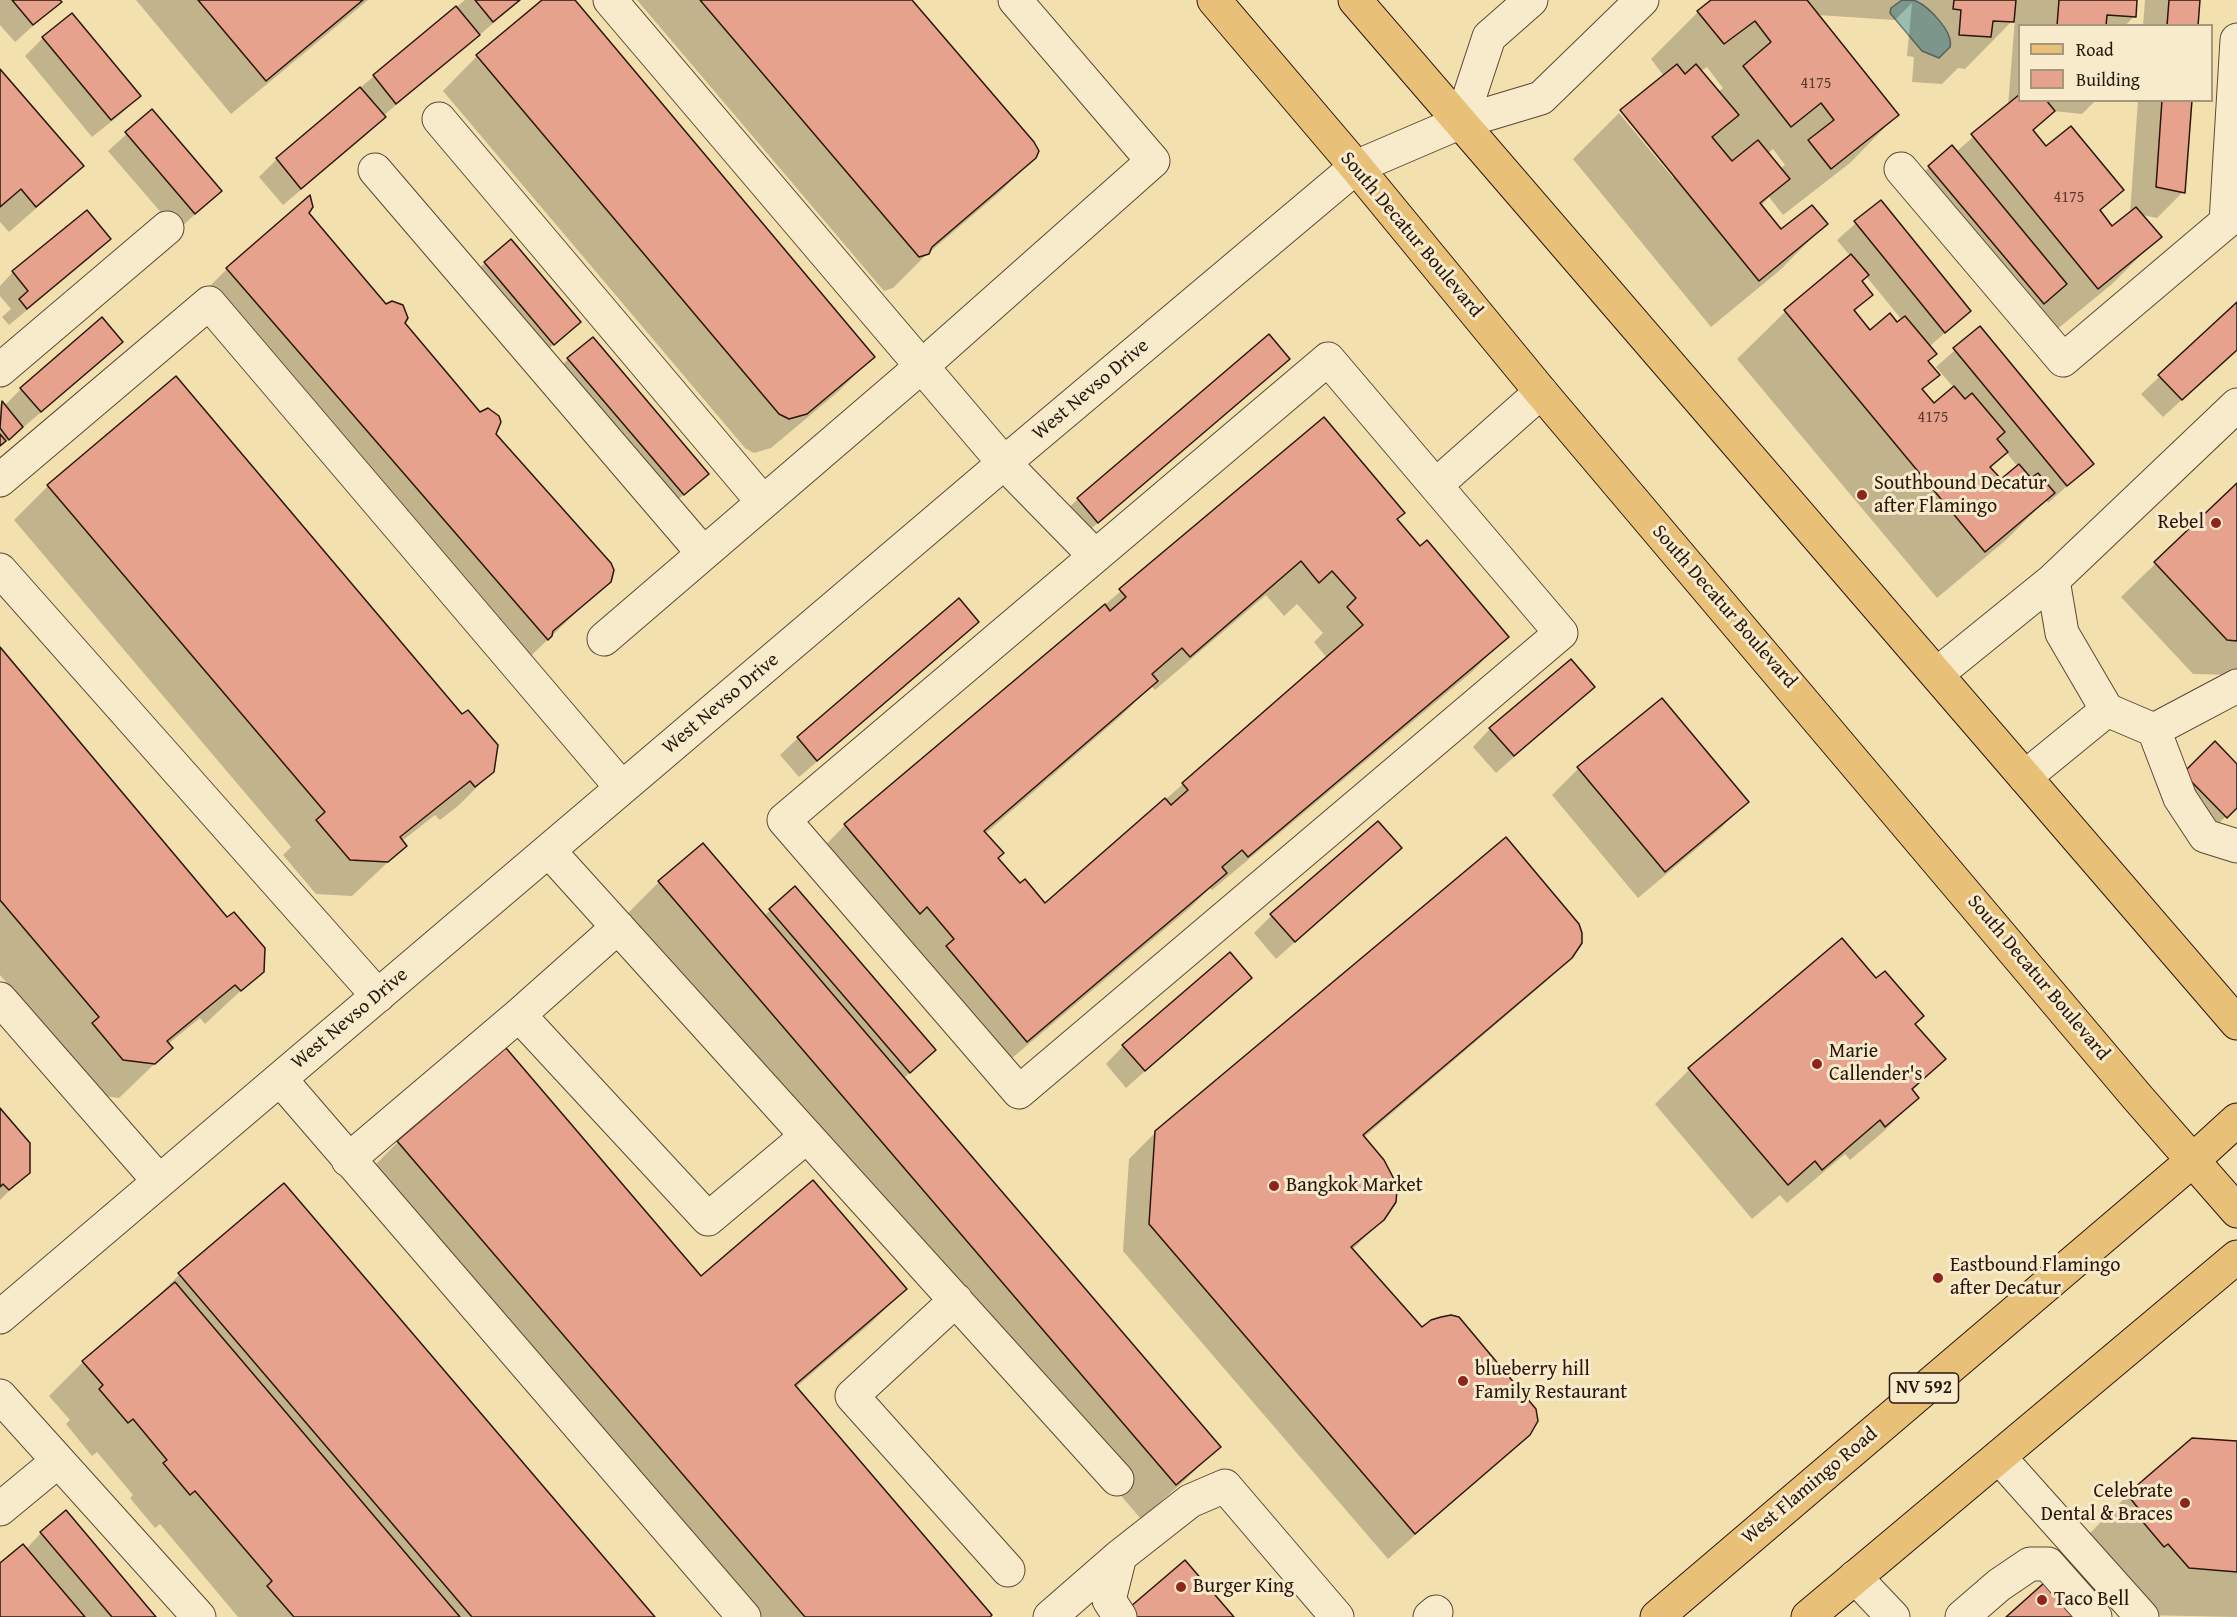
<!DOCTYPE html>
<html>
<head>
<meta charset="utf-8">
<style>
  body { margin:0 }
  #map { position:relative; width:2237px; height:1617px; overflow:hidden; background:#f2e0af; font-family:"Gentium Book Plus",serif }
  canvas { display:block }
  .legend { position:absolute; left:2018px; top:24px; width:195px; height:78px; box-sizing:border-box; background:#f7ebcb; border:2px solid #a5967f; margin:0; padding:8px 10px; list-style:none; font-size:18px; color:#2b160c }
  .legend li { display:flex; align-items:center; gap:12px; height:30px }
  .legend b { width:30px; border:2px solid #a5967f }
</style>
</head>
<body>
<div id="map">
<canvas width="2237" height="1617"></canvas>
<ul class="legend">
<li><b style="height:8px;background:#e9c078"></b>Road</li>
<li><b style="height:16px;background:#e7a28e"></b>Building</li>
</ul>
</div>
<script>
const g = document.querySelector('canvas').getContext('2d');
g.lineJoin = 'round';
function fillPath(path, color) {
  g.fillStyle = color;
  g.fill(path, 'evenodd');
}
function stroke(path, color, width, dash) {
  g.strokeStyle = color;
  g.lineWidth = width;
  g.lineCap = dash ? 'butt' : 'round';
  g.setLineDash(dash || []);
  g.stroke(path);
}
function drawText(font, color, halo, rows, align = 'center') {
  g.font = font + ' "Gentium Book Plus",serif';
  g.lineWidth = 6;
  g.setLineDash([]);
  g.textBaseline = 'middle';
  g.strokeStyle = halo;
  g.fillStyle = color;
  for (const [text, x, y, turn = 0] of rows) {
    g.save();
    g.translate(x, y);
    g.rotate((+turn || 0) * Math.PI / 180);
    g.textAlign = isNaN(turn) ? turn : align;
    if (halo) g.strokeText(text, 0, 0);
    g.fillText(text, 0, 0);
    g.restore();
  }
}
const water = new Path2D(`
  M 1902,0 C 1906,0 1912,0 1916,1 C 1929,7 1954,32 1950,47 L 1939,58 L 1922,51 L 1890,13 L 1891,8 Z`);
fillPath(water, '#9cbcb0');
stroke(water, '#6f7a6e', 1.5);
fillPath(new Path2D(`
  M 0,0 L 58,0 L 60,2 L 15,42 L 0,25 Z
  M 136,0 L 368,0 L 231,114 Z
  M 465,0 L 521,0 L 383,116 L 366,135 L 283,205 L 259,177 L 277,159 L 374,76 Z
  M 544,0 L 573,0 L 873,357 L 839,391 L 771,448 L 754,453 L 745,448 L 443,91 L 477,56 Z
  M 637,0 L 910,0 L 1035,157 L 1000,192 L 925,256 L 893,288 L 884,291 Z
  M 1714,0 L 2135,0 L 2134,16 L 2125,26 L 2020,26 L 2020,100 L 2096,100 L 2082,114 L 2053,111 L 2032,132 L 2046,148 L 2122,190 L 2099,212 L 2112,228 L 2130,214 L 2138,100 L 2191,100 L 2183,192 L 2157,218 L 2142,215 L 2160,236 L 2112,284 L 2050,335 L 1911,185 L 1929,167 L 1956,152 L 2008,106 L 2015,18 L 1965,69 L 1958,68 L 1942,84 L 1912,82 L 1914,57 L 1907,56 L 1912,3 L 1895,20 L 1817,15 L 1897,115 L 1850,163 L 1783,215 L 1769,197 L 1761,206 L 1781,231 L 1826,224 L 1779,271 L 1711,327 L 1573,159 L 1619,113 L 1673,178 L 1675,176 L 1664,76 L 1651,59 L 1698,12 ZM 1707,67 L 1723,88 L 1718,92 L 1701,71 ZM 1773,149 L 1785,165 L 1780,169 L 1767,154 Z
  M 2145,0 L 2199,0 L 2197,26 L 2143,26 Z
  M 72,15 L 139,96 L 122,113 L 92,137 L 25,56 L 43,38 Z
  M 0,71 L 82,166 L 55,192 L 9,232 L 0,222 Z
  M 152,111 L 220,191 L 177,231 L 108,151 Z
  M 1880,202 L 1969,311 L 1929,347 L 1927,362 L 1938,374 L 1922,390 L 1934,405 L 1954,388 L 1936,367 L 1980,328 L 2092,464 L 2048,503 L 2046,500 L 2006,540 L 1937,598 L 1737,359 L 1785,312 L 1850,256 L 1837,240 ZM 1866,276 L 1902,320 L 1897,324 L 1870,332 L 1853,313 L 1871,295 L 1860,281 ZM 2006,452 L 2018,467 L 2001,482 L 1990,469 Z
  M 307,213 L 495,434 L 609,581 L 516,670 L 193,303 L 227,269 Z
  M 109,239 L 91,257 L 9,325 L 2,317 L 11,309 L 0,296 L 0,286 L 13,272 Z
  M 485,263 L 579,322 L 535,361 L 467,280 Z
  M 2237,304 L 2237,349 L 2163,417 L 2141,394 Z
  M 121,342 L 104,359 L 0,447 L 0,405 L 1,403 L 4,406 L 21,389 Z
  M 568,359 L 707,473 L 665,512 L 551,377 Z
  M 1288,359 L 1270,376 L 1079,539 L 1060,516 L 1078,499 Z
  M 1324,419 L 1396,520 L 1420,548 L 1507,636 L 1473,671 L 1212,890 L 1210,888 L 1191,907 L 992,1075 L 811,860 L 845,825 ZM 1266,595 L 1284,616 L 1297,604 L 1323,633 L 1314,642 L 1327,658 L 1045,905 L 1019,885 L 996,859 L 985,834 L 1122,715 L 1151,686 L 1155,690 Z
  M 2237,485 L 2237,675 L 2193,674 L 2121,597 Z
  M 48,486 L 462,716 L 493,771 L 458,806 L 440,820 L 435,815 L 402,841 L 405,846 L 352,896 L 316,894 L 283,855 L 291,847 L 14,520 Z
  M 977,622 L 959,640 L 799,777 L 780,755 L 798,738 Z
  M 0,649 L 227,919 L 262,971 L 205,1024 L 200,1018 L 168,1044 L 171,1048 L 119,1098 L 88,1094 L 65,1052 L 0,975 Z
  M 1593,687 L 1496,773 L 1473,747 L 1490,729 Z
  M 2237,766 L 2237,806 L 2217,825 L 2175,783 Z
  M 1578,769 L 1747,802 L 1720,829 L 1638,898 L 1552,795 Z
  M 1400,848 L 1276,959 L 1254,933 L 1272,915 Z
  M 659,882 L 764,916 L 795,889 L 934,1050 L 903,1079 L 1219,1447 L 1184,1481 L 1141,1519 L 625,916 Z
  M 1841,940 L 1944,1059 L 1912,1091 L 1917,1098 L 1883,1132 L 1850,1160 L 1845,1154 L 1787,1203 L 1780,1195 L 1752,1219 L 1655,1104 L 1689,1070 Z
  M 1571,957 L 1543,984 L 1363,1138 L 1383,1219 L 1352,1250 L 1506,1455 L 1388,1559 L 1123,1251 L 1129,1159 L 1156,1132 Z
  M 1250,978 L 1126,1088 L 1106,1064 L 1123,1046 Z
  M 0,1110 L 28,1172 L 0,1200 Z
  M 398,1142 L 701,1279 L 905,1289 L 871,1323 L 795,1388 L 988,1617 L 741,1617 L 364,1176 Z
  M 284,1185 L 653,1617 L 238,1617 L 160,1524 L 155,1528 L 130,1498 L 133,1495 L 97,1452 L 92,1456 L 66,1424 L 70,1420 L 49,1396 L 83,1362 L 145,1309 L 179,1275 Z
  M 2193,1440 L 2237,1443 L 2237,1617 L 2141,1615 L 2080,1543 L 2128,1495 Z
  M 41,1533 L 154,1617 L 0,1617 L 0,1565 L 26,1549 Z`), '#0003');
const building = new Path2D(`
  M 12,0 L 60,0 L 62,2 L 33,25 Z
  M 198,0 L 363,0 L 266,81 Z
  M 475,0 L 520,0 L 493,22 Z
  M 542,0 L 575,0 L 875,357 L 807,414 L 789,419 L 779,414 L 476,55 Z
  M 700,0 L 912,0 L 1034,142 L 1039,151 L 1036,158 L 932,247 L 929,254 L 919,257 Z
  M 1711,0 L 1807,0 L 1899,115 L 1831,169 L 1808,140 L 1834,120 L 1821,103 L 1791,127 L 1743,66 L 1771,42 L 1755,21 L 1724,44 L 1697,11 Z
  M 1954,0 L 2016,0 L 2014,22 L 1993,21 L 1991,37 L 1959,35 L 1961,10 L 1953,9 Z
  M 2059,0 L 2137,0 L 2136,17 L 2107,15 L 2106,26 L 2057,26 Z
  M 2169,0 L 2200,0 L 2198,26 L 2167,26 Z
  M 456,6 L 480,35 L 396,104 L 373,75 Z
  M 72,13 L 141,96 L 111,120 L 42,37 Z
  M 1677,64 L 1685,74 L 1696,64 L 1739,115 L 1712,137 L 1732,161 L 1758,140 L 1790,179 L 1760,203 L 1781,229 L 1812,205 L 1828,224 L 1759,281 L 1620,110 Z
  M 0,69 L 84,166 L 36,207 L 21,189 L 0,207 Z
  M 360,87 L 386,117 L 301,189 L 276,158 Z
  M 2020,94 L 2020,100 L 2046,100 L 2055,111 L 2033,130 L 2046,146 L 2071,126 L 2124,190 L 2100,210 L 2112,226 L 2136,207 L 2162,237 L 2098,289 L 1971,134 Z
  M 2162,100 L 2192,100 L 2185,193 L 2156,187 Z
  M 152,109 L 222,191 L 195,214 L 125,132 Z
  M 1952,145 L 2067,284 L 2044,304 L 1928,166 Z
  M 310,195 L 313,207 L 309,213 L 386,304 L 392,301 L 403,305 L 408,318 L 405,323 L 480,412 L 488,408 L 499,416 L 501,422 L 496,434 L 611,563 L 614,570 L 611,582 L 553,631 L 552,636 L 548,640 L 226,268 Z
  M 1881,200 L 1971,311 L 1945,333 L 1854,221 Z
  M 87,210 L 111,239 L 27,309 L 19,299 L 28,291 L 12,271 Z
  M 511,239 L 581,322 L 554,345 L 484,262 Z
  M 1851,254 L 1869,275 L 1862,281 L 1873,295 L 1854,310 L 1870,330 L 1890,313 L 1897,322 L 1905,316 L 1937,354 L 1928,361 L 1940,375 L 1922,389 L 1934,403 L 1954,386 L 1965,399 L 1972,393 L 2005,432 L 1997,439 L 2008,452 L 1990,467 L 2001,479 L 2019,464 L 2031,478 L 2038,473 L 2055,493 L 1985,552 L 1784,310 Z
  M 2237,302 L 2237,350 L 2182,400 L 2158,375 Z
  M 102,317 L 123,342 L 41,412 L 20,388 Z
  M 1980,326 L 2094,464 L 2067,486 L 1953,348 Z
  M 1269,334 L 1290,359 L 1098,523 L 1077,498 Z
  M 593,337 L 709,474 L 684,495 L 567,358 Z
  M 176,376 L 462,714 L 468,710 L 498,745 L 494,772 L 475,787 L 470,781 L 400,837 L 407,846 L 388,862 L 350,860 L 316,820 L 325,812 L 47,485 Z
  M 2,401 L 23,427 L 9,440 L 0,428 Z
  M 1324,417 L 1405,513 L 1397,519 L 1420,546 L 1427,540 L 1509,637 L 1248,857 L 1242,850 L 1222,867 L 1227,873 L 1027,1042 L 946,946 L 954,939 L 927,907 L 920,914 L 844,824 L 1105,604 L 1110,611 L 1126,597 L 1119,589 ZM 1301,561 L 1319,583 L 1332,571 L 1356,598 L 1347,607 L 1363,625 L 1182,783 L 1188,790 L 1171,805 L 1165,798 L 1045,903 L 1025,879 L 1020,883 L 998,858 L 1004,853 L 984,831 L 1158,681 L 1152,674 L 1182,648 L 1190,657 Z
  M 0,434 L 6,441 L 0,446 Z
  M 2237,483 L 2237,641 L 2227,640 L 2154,562 Z
  M 959,598 L 979,622 L 817,761 L 797,737 Z
  M 0,647 L 227,917 L 234,912 L 265,948 L 264,972 L 241,991 L 235,985 L 167,1041 L 173,1048 L 155,1064 L 123,1060 L 92,1023 L 99,1017 L 0,900 Z
  M 1571,659 L 1595,687 L 1514,756 L 1489,728 Z
  M 1662,698 L 1749,802 L 1665,872 L 1577,767 Z
  M 2215,741 L 2237,764 L 2237,808 L 2227,818 L 2183,773 Z
  M 1378,821 L 1402,848 L 1295,942 L 1270,914 Z
  M 1506,837 L 1579,924 L 1582,933 L 1582,943 L 1572,958 L 1363,1135 L 1384,1160 L 1395,1181 L 1397,1190 L 1396,1202 L 1384,1220 L 1351,1247 L 1422,1327 L 1431,1320 L 1441,1317 L 1451,1315 L 1459,1317 L 1536,1409 L 1538,1421 L 1530,1435 L 1415,1534 L 1149,1224 L 1155,1131 Z
  M 703,843 L 1221,1447 L 1176,1485 L 658,881 Z
  M 795,886 L 936,1050 L 910,1073 L 769,909 Z
  M 1842,938 L 1876,978 L 1885,971 L 1924,1016 L 1915,1024 L 1946,1059 L 1912,1089 L 1919,1098 L 1885,1127 L 1880,1120 L 1822,1170 L 1815,1161 L 1788,1185 L 1688,1068 Z
  M 1230,952 L 1252,978 L 1145,1071 L 1122,1045 Z
  M 506,1048 L 701,1276 L 813,1180 L 907,1289 L 795,1385 L 992,1615 L 990,1617 L 805,1617 L 397,1141 Z
  M 0,1108 L 30,1143 L 30,1173 L 9,1190 L 3,1184 L 0,1187 Z
  M 284,1183 L 655,1617 L 472,1617 L 178,1273 Z
  M 175,1282 L 460,1617 L 294,1617 L 267,1586 L 272,1581 L 195,1491 L 190,1495 L 163,1463 L 167,1460 L 133,1419 L 128,1423 L 99,1389 L 103,1385 L 82,1361 Z
  M 2192,1438 L 2237,1441 L 2237,1572 L 2189,1568 L 2168,1544 L 2164,1547 L 2137,1515 L 2141,1512 L 2127,1494 Z
  M 66,1510 L 156,1617 L 112,1617 L 40,1532 Z
  M 23,1544 L 85,1617 L 0,1617 L 0,1563 Z
  M 1185,1560 L 1234,1617 L 1127,1617 L 1123,1613 Z
  M 2044,1583 L 2074,1617 L 2006,1617 Z`);
fillPath(building, '#e7a28e');
stroke(building, '#2b160c', 1.5);
const minor = new Path2D(`
  M 610,0 L 1004,463 L 1095,556
  M 439,119 L 763,502
  M 1461,122 L 1489,37 L 1531,0
  M 1901,169 L 2063,360 L 2226,222 L 2237,40
  M 375,170 L 703,553
  M 1328,359 L 1561,633 L 1019,1092 L 784,820 Z
  M 0,370 L 167,228
  M 2237,405 L 2053,580 L 2062,633 L 2107,710 L 2154,730 L 2237,686
  M 0,480 L 209,303 L 622,788
  M 1436,485 L 1541,392
  M 0,570 L 378,996
  M 604,639 L 922,366 L 1153,161 L 1015,0
  M 1937,674 L 2053,580
  M 2154,730 L 2180,798 L 2205,836 L 2237,846
  M 2025,777 L 2107,710
  M 549,851 L 1117,1479
  M 618,927 L 519,1015 L 708,1219 L 807,1136
  M 0,999 L 159,1181
  M 280,1079 L 744,1617
  M 348,1160 L 519,1015
  M 956,1300 L 852,1396 L 1008,1570
  M 0,1317 L 1004,463 L 1356,167 L 1461,122 L 1541,98 L 1642,0
  M 0,1396 L 199,1617
  M 1999,1457 L 2142,1617
  M 0,1509 L 58,1461
  M 1855,1577 L 1893,1617
  M 1050,1617 L 1120,1556
  M 1120,1617 L 1109,1600 L 1120,1556 L 1190,1501 L 1225,1486 L 1337,1617
  M 1430,1617 L 1436,1612
  M 1962,1617 L 1999,1585 L 2030,1564 L 2048,1564 L 2095,1617`);
const major = new Path2D(`
  M 1214,0 L 1356,167 L 1541,392 L 2138,1098 L 2237,1211
  M 1355,0 L 2237,1023
  M 1657,1617 L 2192,1161 L 2237,1120
  M 1808,1617 L 2237,1257`);
stroke(minor, '#5d4835', 35);
stroke(major, '#2b160c', 35);
stroke(minor, '#f7ebcb', 33);
stroke(major, '#e9c078', 33);
for (const [x, y, r, color] of [
  [1862,495,6,"#8f2418"],
  [2216,523,6,"#8f2418"],
  [1817,1064,6,"#8f2418"],
  [1274,1186,6,"#8f2418"],
  [1938,1278,6,"#8f2418"],
  [1463,1381,6,"#8f2418"],
  [2185,1503,6,"#8f2418"],
  [1181,1587,6,"#8f2418"],
  [2042,1600,6,"#8f2418"]
]) {
  const dot = new Path2D();
  dot.arc(x, y, r, 0, 2 * Math.PI);
  g.fillStyle = color;
  g.fill(dot);
  stroke(dot, '#f7ebcb', 2);
}
drawText('16px', '#5a392c', null, [
  ["4175",1816,84],
  ["4175",2069,198],
  ["4175",1933,418]
]);
for (const [x, y, w] of [
  [1924,1388,69]
]) {
  const box = new Path2D();
  box.roundRect(x - w / 2, y - 15, w, 30, 4.5);
  g.fillStyle = '#f7ebcb';
  g.fill(box);
  stroke(box, '#2b160c', 1.5);
}
drawText('bold 18px', '#2b160c', null, [
  ["NV 592",1924,1388]
]);
drawText('20px', '#2b160c', '#f7ebcb', [
  ["South Decatur Boulevard",1411,235,50],
  ["West Nevso Drive",1091,390,-40],
  ["South Decatur Boulevard",1724,607,49],
  ["West Nevso Drive",721,704,-40],
  ["South Decatur Boulevard",2038,978,50],
  ["West Nevso Drive",350,1019,-40],
  ["West Flamingo Road",1810,1486,-40]
]);
drawText('20px', '#2b160c', '#f7ebcb', [
  ["Southbound Decatur",1874,484],
  ["after Flamingo",1874,507],
  ["Rebel",2204,523,"right"],
  ["Marie",1829,1052],
  ["Callender's",1829,1075],
  ["Bangkok Market",1286,1186],
  ["Eastbound Flamingo",1950,1266],
  ["after Decatur",1950,1289],
  ["blueberry hill",1475,1370],
  ["Family Restaurant",1475,1393],
  ["Celebrate",2173,1492,"right"],
  ["Dental & Braces",2173,1515,"right"],
  ["Burger King",1193,1587],
  ["Taco Bell",2054,1600]
], 'left');
</script>
</body>
</html>
